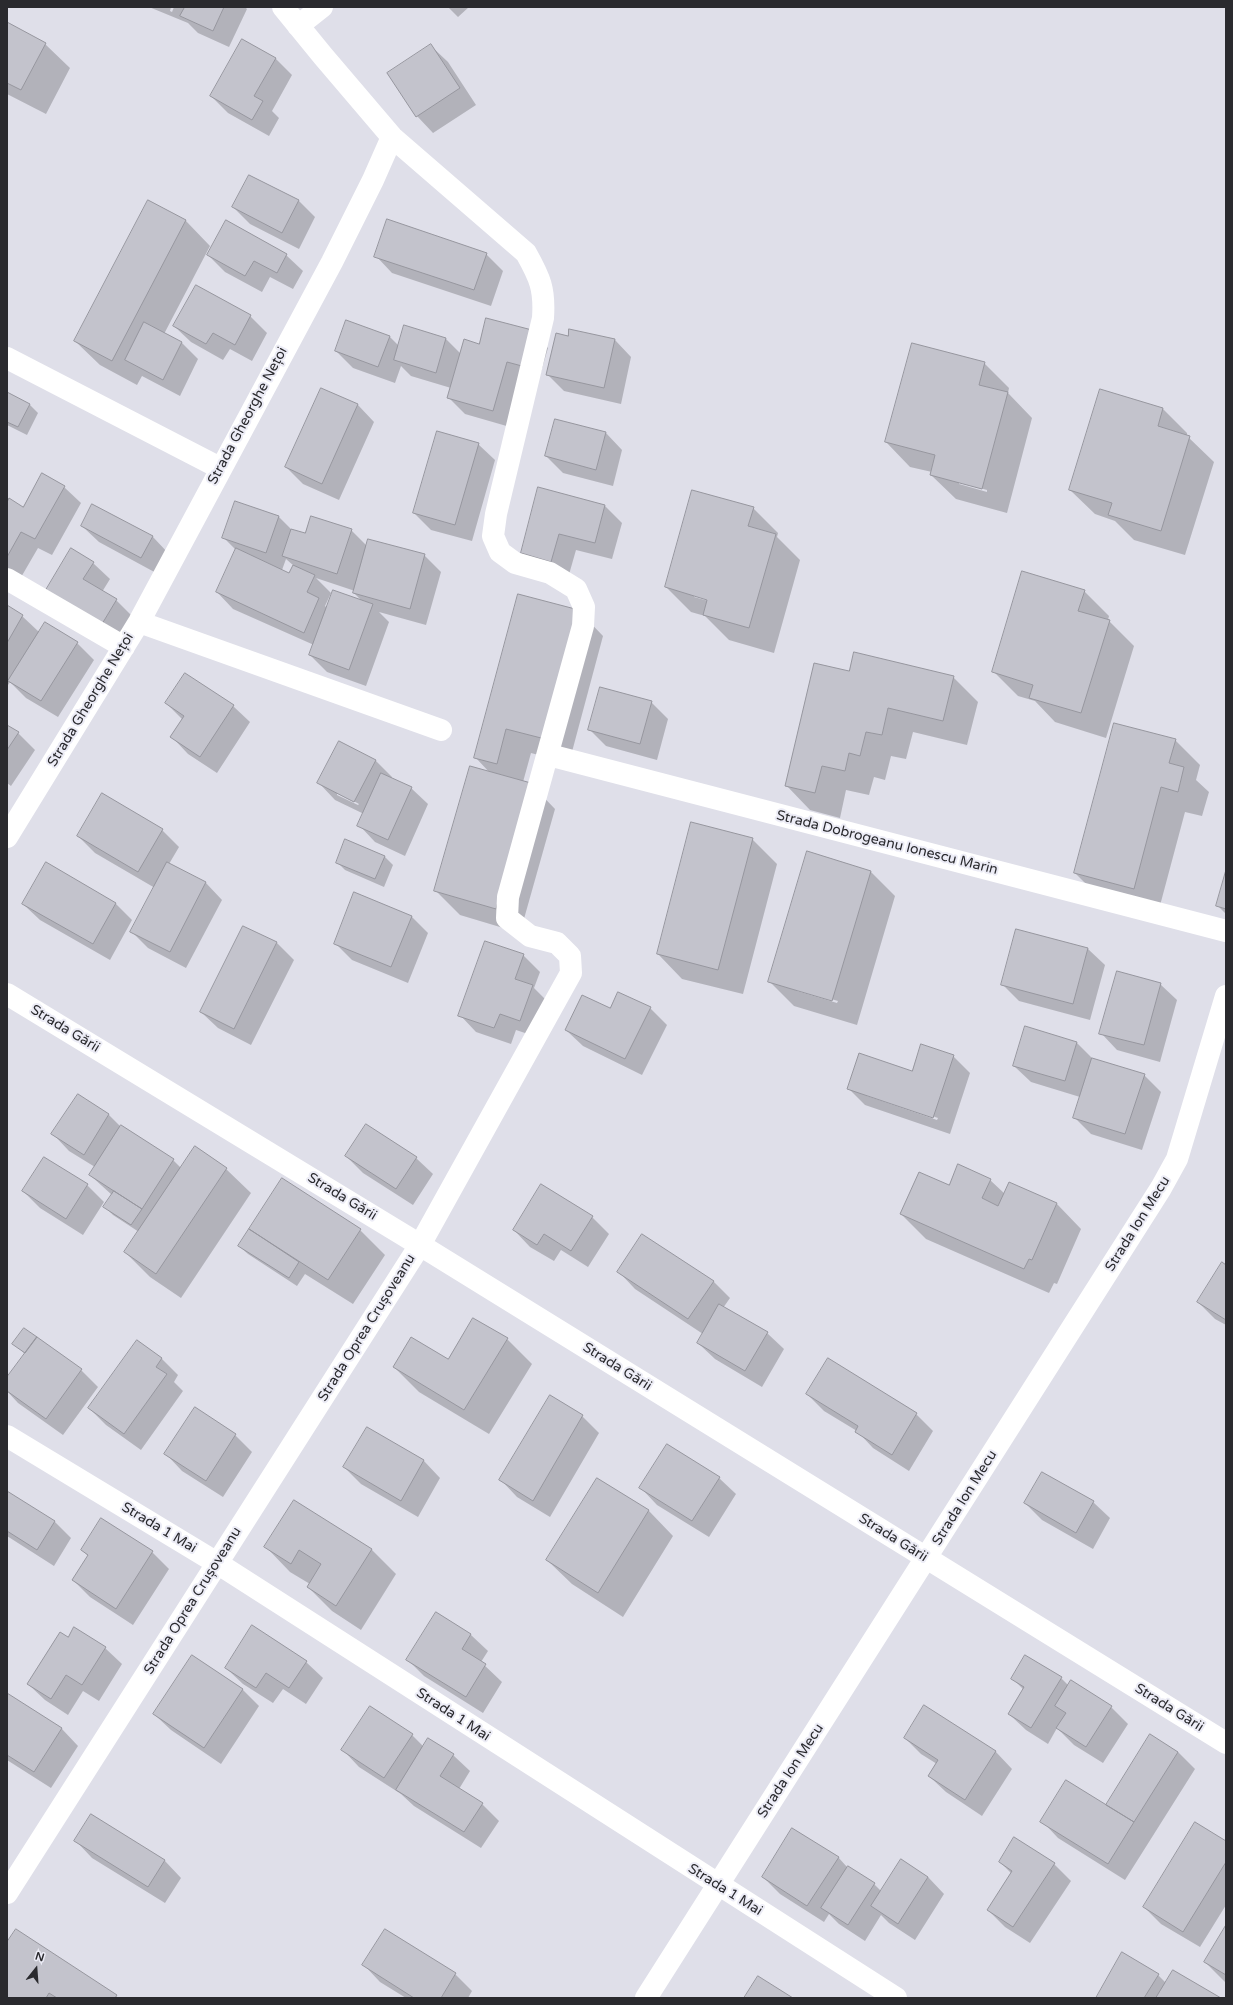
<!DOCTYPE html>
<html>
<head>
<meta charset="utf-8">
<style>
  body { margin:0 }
  #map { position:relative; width:1233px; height:2005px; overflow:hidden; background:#dfdfe9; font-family:"Varela Round",sans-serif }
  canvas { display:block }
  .frame { position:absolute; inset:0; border:8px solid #2a2a2e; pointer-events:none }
  .north { position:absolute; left:16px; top:1949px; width:40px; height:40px; -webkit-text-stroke:3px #ececf6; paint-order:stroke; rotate:17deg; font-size:11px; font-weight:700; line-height:16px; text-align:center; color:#2a2a2e }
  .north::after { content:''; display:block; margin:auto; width:14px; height:18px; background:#2a2a2e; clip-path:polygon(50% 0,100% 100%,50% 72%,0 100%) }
</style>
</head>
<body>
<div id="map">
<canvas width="1233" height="2005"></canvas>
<div class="frame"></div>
<div class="north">N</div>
</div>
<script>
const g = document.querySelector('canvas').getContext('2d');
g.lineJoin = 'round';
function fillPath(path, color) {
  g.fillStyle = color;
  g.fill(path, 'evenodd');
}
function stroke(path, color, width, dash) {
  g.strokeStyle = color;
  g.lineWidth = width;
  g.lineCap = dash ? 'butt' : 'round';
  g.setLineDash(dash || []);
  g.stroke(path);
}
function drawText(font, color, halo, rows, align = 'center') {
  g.font = font + ' "Varela Round",sans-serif';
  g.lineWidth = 4;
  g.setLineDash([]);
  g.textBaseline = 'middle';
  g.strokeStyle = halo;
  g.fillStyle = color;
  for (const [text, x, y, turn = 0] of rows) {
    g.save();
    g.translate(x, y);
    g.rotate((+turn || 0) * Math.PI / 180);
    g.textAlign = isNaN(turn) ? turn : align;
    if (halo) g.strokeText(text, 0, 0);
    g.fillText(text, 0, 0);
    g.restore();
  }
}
fillPath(new Path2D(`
  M 149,7 L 171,7 L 170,11 L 172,12 L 174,7 L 245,7 L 247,9 L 229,47 L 198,33 L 188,23 Z
  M 448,7 L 469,7 L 458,17 Z
  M 7,24 L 45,44 L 70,68 L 46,114 L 7,94 Z
  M 431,46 L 448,62 L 476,105 L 433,133 L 417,116 Z
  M 275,58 L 292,75 L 272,111 L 279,118 L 269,136 L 228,113 L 211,96 Z
  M 298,200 L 315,217 L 299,249 L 250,224 L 233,207 Z
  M 149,201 L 186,221 L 210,246 L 164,334 L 182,343 L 198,359 L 180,396 L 142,376 L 137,385 L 100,365 L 75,341 Z
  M 486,254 L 503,271 L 491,306 L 392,273 L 376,256 Z
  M 208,255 L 286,255 L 303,271 L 293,289 L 270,277 L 262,292 L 225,272 Z
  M 250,316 L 267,333 L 252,361 L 230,349 L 223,360 L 191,342 L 174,326 Z
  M 532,331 L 548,348 L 538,382 L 510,427 L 465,414 L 448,397 L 451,388 L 411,376 L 401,366 L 395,383 L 353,368 L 336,351 L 389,336 L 399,346 L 446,339 L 461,354 L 480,345 Z
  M 568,337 L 615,340 L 631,357 L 621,404 L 564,391 L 547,374 Z
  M 984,363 L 1009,388 L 1008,393 L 1032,418 L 1007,513 L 956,499 L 931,475 L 932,472 L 910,467 L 886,442 ZM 959,482 L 987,490 L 987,492 L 959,484 Z
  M 321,389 L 358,405 L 374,422 L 339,500 L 303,484 L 286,467 Z
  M 7,393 L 30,405 L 38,413 L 27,435 L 7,425 Z
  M 1163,409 L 1187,433 L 1187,436 L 1214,462 L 1185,555 L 1134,540 L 1115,521 L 1095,514 L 1070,490 Z
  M 606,433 L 622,450 L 613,486 L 563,473 L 546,456 Z
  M 478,444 L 495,460 L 472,541 L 431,530 L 414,513 Z
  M 64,487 L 81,503 L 52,555 L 38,548 L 20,579 L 7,572 L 7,504 L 23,508 Z
  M 539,488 L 605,506 L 622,523 L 612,559 L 576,550 L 568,578 L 538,570 L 522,553 Z
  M 93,506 L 153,537 L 169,554 L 158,574 L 99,542 L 82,526 Z
  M 753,508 L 778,533 L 777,537 L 800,560 L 774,653 L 729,640 L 705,616 L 691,612 L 666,587 ZM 694,595 L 712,600 L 712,602 L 694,597 Z
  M 279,517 L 292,530 L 306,535 L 351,530 L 367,546 L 424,555 L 441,572 L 426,625 L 379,612 L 389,622 L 366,686 L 327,672 L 310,655 L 314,645 L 233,609 L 217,592 L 236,550 L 223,537 ZM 286,559 L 294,566 L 290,574 L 282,570 ZM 316,578 L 355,591 L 354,593 L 363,602 L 327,608 L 325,606 L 331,593 Z
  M 93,563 L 110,579 L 102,592 L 116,600 L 133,617 L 119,639 L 64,606 Z
  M 1084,591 L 1109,616 L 1108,620 L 1134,646 L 1106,738 L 1055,722 L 1035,701 L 1018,696 L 993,671 Z
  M 7,606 L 22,616 L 39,632 L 45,623 L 77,643 L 94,660 L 58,717 L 26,698 L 10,682 L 8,685 L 7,684 Z
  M 579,611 L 603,636 L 569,763 L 531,753 L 523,782 L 531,784 L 555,809 L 520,933 L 460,915 L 436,891 L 490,773 L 476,758 Z
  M 850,672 L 953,677 L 978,702 L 967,745 L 913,732 L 906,759 L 891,756 L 885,780 L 874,777 L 869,795 L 846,790 L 840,818 L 810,810 L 786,785 Z
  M 651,702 L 668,719 L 657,760 L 606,746 L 589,729 Z
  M 166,703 L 233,706 L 250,722 L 217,773 L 188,754 L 172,737 L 183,720 Z
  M 7,726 L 18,733 L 35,750 L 11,786 L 7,783 Z
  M 1175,740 L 1200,765 L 1196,780 L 1209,792 L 1202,816 L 1185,812 L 1158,913 L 1100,898 L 1075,873 Z
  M 375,760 L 392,777 L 391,779 L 411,788 L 428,804 L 405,856 L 375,842 L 359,825 L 364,814 L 335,800 L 319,783 ZM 337,792 L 359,804 L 358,805 L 337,795 Z
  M 162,830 L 179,847 L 169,864 L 206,883 L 222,900 L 186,968 L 148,948 L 132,932 L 155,888 L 95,853 L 78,836 Z
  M 752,839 L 777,864 L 743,994 L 682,979 L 658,954 Z
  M 346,840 L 385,857 L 393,865 L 384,887 L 345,870 L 337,862 Z
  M 46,864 L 116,904 L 132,920 L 110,960 L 40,920 L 23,904 Z
  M 870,871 L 895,896 L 857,1025 L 794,1006 L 769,981 ZM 797,989 L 838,1001 L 837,1003 L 797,991 Z
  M 1226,874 L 1226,914 L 1217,905 Z
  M 411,916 L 428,933 L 408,983 L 352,960 L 335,943 Z
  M 243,927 L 277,943 L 294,960 L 251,1045 L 218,1028 L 201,1012 Z
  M 1017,930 L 1088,949 L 1105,965 L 1090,1020 L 1019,1001 L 1002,984 Z
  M 523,955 L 540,972 L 534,988 L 549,1003 L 537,1037 L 516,1030 L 511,1044 L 476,1032 L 460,1015 Z
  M 1160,984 L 1177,1000 L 1160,1062 L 1117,1050 L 1101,1033 Z
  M 650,1008 L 667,1025 L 642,1075 L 583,1046 L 566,1030 Z
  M 1076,1042 L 1093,1059 L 1144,1075 L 1161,1092 L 1142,1150 L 1091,1134 L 1074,1117 L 1080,1097 L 1031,1082 L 1014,1066 Z
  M 953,1056 L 970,1073 L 950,1134 L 865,1105 L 848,1088 L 913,1072 ZM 867,1094 L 938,1118 L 937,1120 L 867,1096 Z
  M 78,1095 L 109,1115 L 121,1127 L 173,1160 L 181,1168 L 226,1169 L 251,1193 L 181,1298 L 150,1277 L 125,1252 L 139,1232 L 113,1215 L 105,1207 L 112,1195 L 90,1175 L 95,1167 L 69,1151 L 53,1134 Z
  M 346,1156 L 416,1158 L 433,1174 L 413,1205 L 363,1173 Z
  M 282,1180 L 360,1230 L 385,1255 L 353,1304 L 305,1274 L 297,1286 L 248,1254 L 239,1246 Z
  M 990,1180 L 1005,1194 L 1057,1204 L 1081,1229 L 1057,1284 L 1054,1283 L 1049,1293 L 926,1239 L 901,1214 Z
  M 87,1185 L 104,1202 L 83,1235 L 40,1208 L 23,1191 Z
  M 592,1217 L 609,1234 L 588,1267 L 561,1250 L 554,1261 L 530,1247 L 514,1230 Z
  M 1226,1266 L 1226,1325 L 1215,1319 L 1198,1302 Z
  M 619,1272 L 713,1281 L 730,1298 L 723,1308 L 767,1333 L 784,1349 L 762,1387 L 715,1359 L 698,1343 L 703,1334 L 635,1289 Z
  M 474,1319 L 507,1339 L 532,1364 L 489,1434 L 419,1392 L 394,1367 L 449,1360 Z
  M 24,1329 L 81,1370 L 98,1387 L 63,1435 L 18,1403 L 7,1391 L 7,1379 L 25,1354 L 13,1343 Z
  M 138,1341 L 162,1359 L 178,1375 L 174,1382 L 183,1391 L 141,1450 L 106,1425 L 89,1408 Z
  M 828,1360 L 916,1414 L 933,1431 L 909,1471 L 873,1448 L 857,1431 L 824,1411 L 807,1394 Z
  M 551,1396 L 582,1416 L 599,1433 L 550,1517 L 517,1497 L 501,1480 Z
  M 195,1409 L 235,1435 L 252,1452 L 223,1497 L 182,1471 L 166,1454 Z
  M 367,1428 L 424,1461 L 440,1478 L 418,1517 L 361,1484 L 344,1467 Z
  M 719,1478 L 736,1494 L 709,1537 L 657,1505 L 641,1488 Z
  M 597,1479 L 649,1511 L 673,1536 L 623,1617 L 572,1584 L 547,1560 Z
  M 7,1492 L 55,1522 L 71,1538 L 54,1566 L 7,1536 Z
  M 1093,1502 L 1110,1518 L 1093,1549 L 1042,1520 L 1025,1503 Z
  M 101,1520 L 152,1552 L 169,1569 L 133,1625 L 90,1597 L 73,1580 L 89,1557 L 82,1550 Z
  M 266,1547 L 371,1549 L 396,1574 L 361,1630 L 332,1611 L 308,1587 L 310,1584 L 290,1572 Z
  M 437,1613 L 471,1635 L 488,1651 L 481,1662 L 502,1682 L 483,1713 L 424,1676 L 408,1660 Z
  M 68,1639 L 105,1648 L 122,1664 L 99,1701 L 83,1691 L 68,1715 L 45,1700 L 28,1684 Z
  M 192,1656 L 243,1690 L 259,1706 L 221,1764 L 171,1730 L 154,1714 Z
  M 306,1662 L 323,1678 L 306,1704 L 283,1689 L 273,1703 L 243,1684 L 226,1668 Z
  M 1012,1678 L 1061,1678 L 1069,1686 L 1111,1707 L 1128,1724 L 1103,1763 L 1074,1745 L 1057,1728 L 1048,1744 L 1026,1730 L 1009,1714 L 1024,1690 Z
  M 7,1694 L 62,1729 L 78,1746 L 51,1788 L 7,1760 Z
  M 925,1707 L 996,1752 L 1012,1769 L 982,1816 L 946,1792 L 929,1776 L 937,1764 L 921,1754 L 905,1738 Z
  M 412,1735 L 424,1747 L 453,1755 L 470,1771 L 459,1789 L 482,1804 L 499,1821 L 481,1848 L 414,1806 L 401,1794 L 359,1767 L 343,1750 Z
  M 1151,1736 L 1178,1752 L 1195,1769 L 1125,1880 L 1058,1838 L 1042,1821 L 1106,1806 Z
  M 92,1815 L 165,1861 L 181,1878 L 165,1903 L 92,1858 L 76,1841 Z
  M 1226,1842 L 1226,1905 L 1200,1947 L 1161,1924 L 1144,1907 Z
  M 838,1857 L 847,1867 L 874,1884 L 881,1891 L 928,1877 L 944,1894 L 915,1940 L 889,1923 L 881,1915 L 865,1941 L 839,1924 L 829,1914 L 824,1922 L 780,1894 L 763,1877 Z
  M 1000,1862 L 1054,1864 L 1071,1881 L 1030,1943 L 1005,1927 L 988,1910 L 1011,1873 Z
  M 1226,1927 L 1226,1983 L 1205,1962 Z
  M 385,1930 L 455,1974 L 472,1991 L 468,1998 L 406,1998 L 380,1982 L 364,1965 Z
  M 7,1944 L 116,1996 L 118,1998 L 7,1998 Z
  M 1158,1975 L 1166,1983 L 1219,1998 L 1097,1998 Z`), '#0003');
const building = new Path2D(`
  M 185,7 L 224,7 L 213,31 L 180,16 Z
  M 7,22 L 46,43 L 21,90 L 7,83 Z
  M 242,39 L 276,58 L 254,96 L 263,101 L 252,120 L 210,96 Z
  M 431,44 L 460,88 L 416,117 L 387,73 Z
  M 249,175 L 299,200 L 282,233 L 232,207 Z
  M 148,200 L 186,220 L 112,361 L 74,341 Z
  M 387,219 L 487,253 L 474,290 L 374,257 Z
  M 226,220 L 287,254 L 277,273 L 254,261 L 245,276 L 207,255 Z
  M 196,285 L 251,315 L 235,345 L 213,333 L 206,344 L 173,326 Z
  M 486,318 L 532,330 L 522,366 L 507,362 L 493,411 L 447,398 L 464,339 L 479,344 Z
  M 346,320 L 390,336 L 378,367 L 335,351 Z
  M 144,322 L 182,342 L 163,380 L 125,360 Z
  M 404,325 L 446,338 L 436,373 L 394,360 Z
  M 569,329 L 615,339 L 604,388 L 546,375 L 556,333 L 568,336 Z
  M 912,343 L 985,362 L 979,385 L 1008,392 L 982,489 L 930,475 L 935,455 L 885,442 Z
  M 321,388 L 358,404 L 322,484 L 285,467 Z
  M 1100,389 L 1163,408 L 1158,426 L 1190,436 L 1161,531 L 1108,515 L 1112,503 L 1069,490 Z
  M 7,392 L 30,404 L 18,427 L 7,422 Z
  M 555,419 L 606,432 L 596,470 L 545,456 Z
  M 437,431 L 479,443 L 455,525 L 413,513 Z
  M 42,473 L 65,486 L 35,539 L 21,532 L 7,557 L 7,502 L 9,498 L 23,507 Z
  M 538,487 L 605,505 L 595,543 L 559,534 L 551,562 L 521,553 Z
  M 692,490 L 754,507 L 748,526 L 776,534 L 749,628 L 703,615 L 707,600 L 665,587 Z
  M 235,501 L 279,516 L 266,553 L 222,538 Z
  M 92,504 L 153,536 L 141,558 L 81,526 Z
  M 311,516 L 352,529 L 337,574 L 282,556 L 291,529 L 305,533 Z
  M 368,539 L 425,554 L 410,609 L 353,593 Z
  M 71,548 L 94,562 L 83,579 L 117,599 L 102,624 L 46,590 Z
  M 236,548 L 289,573 L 293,565 L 315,575 L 307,592 L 319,598 L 304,633 L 216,592 Z
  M 1022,571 L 1085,590 L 1078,611 L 1110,620 L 1081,713 L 1029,698 L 1033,685 L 992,672 Z
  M 333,590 L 373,604 L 349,670 L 309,655 Z
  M 518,594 L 579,610 L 545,739 L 506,729 L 497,764 L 474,758 Z
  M 7,605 L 23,615 L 7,643 Z
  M 45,622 L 78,642 L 41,701 L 8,681 Z
  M 854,652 L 954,676 L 943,721 L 888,708 L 882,735 L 866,732 L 860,756 L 849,753 L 845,771 L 822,766 L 815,793 L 785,786 L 814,663 L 849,671 Z
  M 185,673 L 234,705 L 200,757 L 170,737 L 184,716 L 165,703 Z
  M 600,687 L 652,701 L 640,744 L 588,730 Z
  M 1114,723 L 1176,739 L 1169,763 L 1184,767 L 1178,792 L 1161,787 L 1134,889 L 1074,873 Z
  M 7,725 L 19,732 L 7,750 Z
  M 339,741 L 376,760 L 354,802 L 317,783 Z
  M 470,766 L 531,783 L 496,909 L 434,891 Z
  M 381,773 L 412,787 L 388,840 L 357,826 Z
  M 102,793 L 163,829 L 138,872 L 77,836 Z
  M 691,822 L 753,838 L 718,970 L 657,954 Z
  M 345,839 L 385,856 L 375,879 L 336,863 Z
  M 807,851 L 871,871 L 832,1001 L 768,982 Z
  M 46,862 L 116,903 L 93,944 L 22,904 Z
  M 167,862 L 206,882 L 170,952 L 130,932 Z
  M 1226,870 L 1226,909 L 1216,906 Z
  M 354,892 L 412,916 L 391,967 L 334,944 Z
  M 243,926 L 277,942 L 234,1029 L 200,1012 Z
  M 1016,929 L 1088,948 L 1073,1004 L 1001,985 Z
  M 485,941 L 524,954 L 515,979 L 533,985 L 520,1021 L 500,1014 L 494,1028 L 458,1016 Z
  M 1117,971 L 1161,983 L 1144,1045 L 1099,1034 Z
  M 618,992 L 651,1007 L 625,1059 L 565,1030 L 582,995 L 610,1008 Z
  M 1025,1026 L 1077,1042 L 1065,1081 L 1013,1066 Z
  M 921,1044 L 954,1055 L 933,1118 L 847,1089 L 859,1053 L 912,1071 Z
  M 1092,1058 L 1145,1074 L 1125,1134 L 1073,1118 Z
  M 78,1094 L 109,1114 L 84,1155 L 51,1134 Z
  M 366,1124 L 417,1157 L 396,1189 L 345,1156 Z
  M 121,1125 L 174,1159 L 142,1209 L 89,1175 Z
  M 195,1146 L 227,1168 L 156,1274 L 124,1252 Z
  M 44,1157 L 88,1184 L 66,1219 L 22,1191 Z
  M 958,1164 L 991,1179 L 982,1198 L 998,1206 L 1009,1182 L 1057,1203 L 1032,1260 L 1029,1259 L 1024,1269 L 900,1214 L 919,1172 L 949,1185 Z
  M 282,1178 L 361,1229 L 328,1280 L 249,1229 Z
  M 541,1184 L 593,1216 L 571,1251 L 544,1234 L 537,1245 L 513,1230 Z
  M 114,1191 L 142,1209 L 131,1225 L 103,1207 Z
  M 249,1229 L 299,1262 L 289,1278 L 238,1246 Z
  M 642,1234 L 714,1281 L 688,1319 L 617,1272 Z
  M 1222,1262 L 1226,1265 L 1226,1320 L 1197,1302 Z
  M 719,1304 L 768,1332 L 745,1371 L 697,1343 Z
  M 473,1318 L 508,1338 L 464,1410 L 393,1367 L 411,1337 L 448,1359 Z
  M 24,1328 L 37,1337 L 25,1353 L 12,1344 Z
  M 37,1337 L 82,1369 L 46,1419 L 7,1391 L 7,1377 Z
  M 137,1340 L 162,1358 L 156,1367 L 167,1374 L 124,1434 L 88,1408 Z
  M 828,1358 L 917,1413 L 892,1455 L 855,1432 L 858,1426 L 806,1394 Z
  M 550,1395 L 583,1415 L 533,1501 L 499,1480 Z
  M 195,1407 L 236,1434 L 206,1481 L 164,1454 Z
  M 367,1427 L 424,1460 L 401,1501 L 343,1467 Z
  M 667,1444 L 720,1477 L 692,1521 L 639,1488 Z
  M 1042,1472 L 1094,1501 L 1076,1533 L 1024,1503 Z
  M 597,1478 L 649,1510 L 598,1593 L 546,1560 Z
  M 7,1491 L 55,1521 L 37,1550 L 7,1531 Z
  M 294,1500 L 372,1549 L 336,1606 L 307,1587 L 321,1564 L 299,1550 L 291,1564 L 264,1547 Z
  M 101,1518 L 153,1551 L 116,1609 L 72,1580 L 88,1555 L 81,1550 Z
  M 436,1612 L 471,1634 L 462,1649 L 486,1664 L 466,1697 L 406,1660 Z
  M 252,1625 L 307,1661 L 289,1688 L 266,1673 L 256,1688 L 225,1668 Z
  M 74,1627 L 106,1647 L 82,1685 L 66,1675 L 51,1699 L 27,1684 L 60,1632 L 68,1637 Z
  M 192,1655 L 243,1689 L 204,1748 L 153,1714 Z
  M 1025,1655 L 1062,1677 L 1031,1728 L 1008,1714 L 1024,1687 L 1011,1679 Z
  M 1071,1680 L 1112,1706 L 1086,1747 L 1056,1728 L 1066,1713 L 1055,1706 Z
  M 7,1693 L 62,1728 L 34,1772 L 7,1755 Z
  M 924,1705 L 996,1751 L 965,1800 L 928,1776 L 938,1760 L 904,1738 Z
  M 370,1706 L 413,1734 L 384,1778 L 341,1750 Z
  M 1150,1734 L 1178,1752 L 1134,1822 L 1106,1805 Z
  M 428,1738 L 454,1754 L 440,1776 L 483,1803 L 464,1832 L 396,1790 Z
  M 1066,1780 L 1134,1822 L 1108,1864 L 1040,1822 Z
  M 91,1814 L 165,1860 L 148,1887 L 74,1841 Z
  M 1195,1822 L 1226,1841 L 1226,1862 L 1183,1932 L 1143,1907 Z
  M 792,1828 L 839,1857 L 807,1906 L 762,1877 Z
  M 1014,1837 L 1055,1863 L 1013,1927 L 987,1910 L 1012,1871 L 999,1862 Z
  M 901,1859 L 928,1877 L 898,1924 L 871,1906 Z
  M 848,1866 L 875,1883 L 848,1925 L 821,1908 Z
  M 1226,1925 L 1226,1975 L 1204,1962 Z
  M 16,1929 L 117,1995 L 115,1998 L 57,1998 L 49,1993 L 46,1998 L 7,1998 L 7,1942 Z
  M 385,1929 L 456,1973 L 441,1998 L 414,1998 L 362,1965 Z
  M 1122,1952 L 1159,1974 L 1144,1998 L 1096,1998 Z
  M 1173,1970 L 1221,1998 L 1156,1998 Z
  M 758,1976 L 793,1998 L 744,1998 Z`);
fillPath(building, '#c3c3cc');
stroke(building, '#96969e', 1);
stroke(new Path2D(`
  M 298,26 L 322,7
  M 7,358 L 220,468
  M 7,579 L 124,647
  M 139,622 L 441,730
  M 549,755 L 1226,931
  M 7,837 L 139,622 L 332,262 L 373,180 L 392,137
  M 7,994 L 420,1245 L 1226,1743
  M 7,1436 L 217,1563 L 896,1998
  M 7,1893 L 420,1245 L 571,973 L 570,956 L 557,943 L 530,936 L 507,918 L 508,897 L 583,626 L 584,607 L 576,589 L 550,573 L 515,563 L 500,552 L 493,536 L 496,514 L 543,318 C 545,289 540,278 526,253 L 392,137 L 323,56 L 283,7
  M 646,1998 L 1161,1188 L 1177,1159 L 1226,996`), '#fff', 22);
drawText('14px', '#2a2a2e', '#ececf6', [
  ["Strada Gheorghe Nețoi",248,416,-62],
  ["Strada Gheorghe Nețoi",91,700,-59],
  ["Strada Dobrogeanu Ionescu Marin",887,843,14],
  ["Strada Gării",65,1029,31],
  ["Strada Gării",342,1197,31],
  ["Strada Ion Mecu",1138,1224,-58],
  ["Strada Oprea Crușoveanu",367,1328,-58],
  ["Strada Gării",617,1367,32],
  ["Strada Ion Mecu",965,1498,-58],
  ["Strada 1 Mai",159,1528,31],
  ["Strada Gării",893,1538,32],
  ["Strada Oprea Crușoveanu",193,1601,-58],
  ["Strada Gării",1169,1708,32],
  ["Strada 1 Mai",453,1715,33],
  ["Strada Ion Mecu",791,1771,-57],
  ["Strada 1 Mai",725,1890,32]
]);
</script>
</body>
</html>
